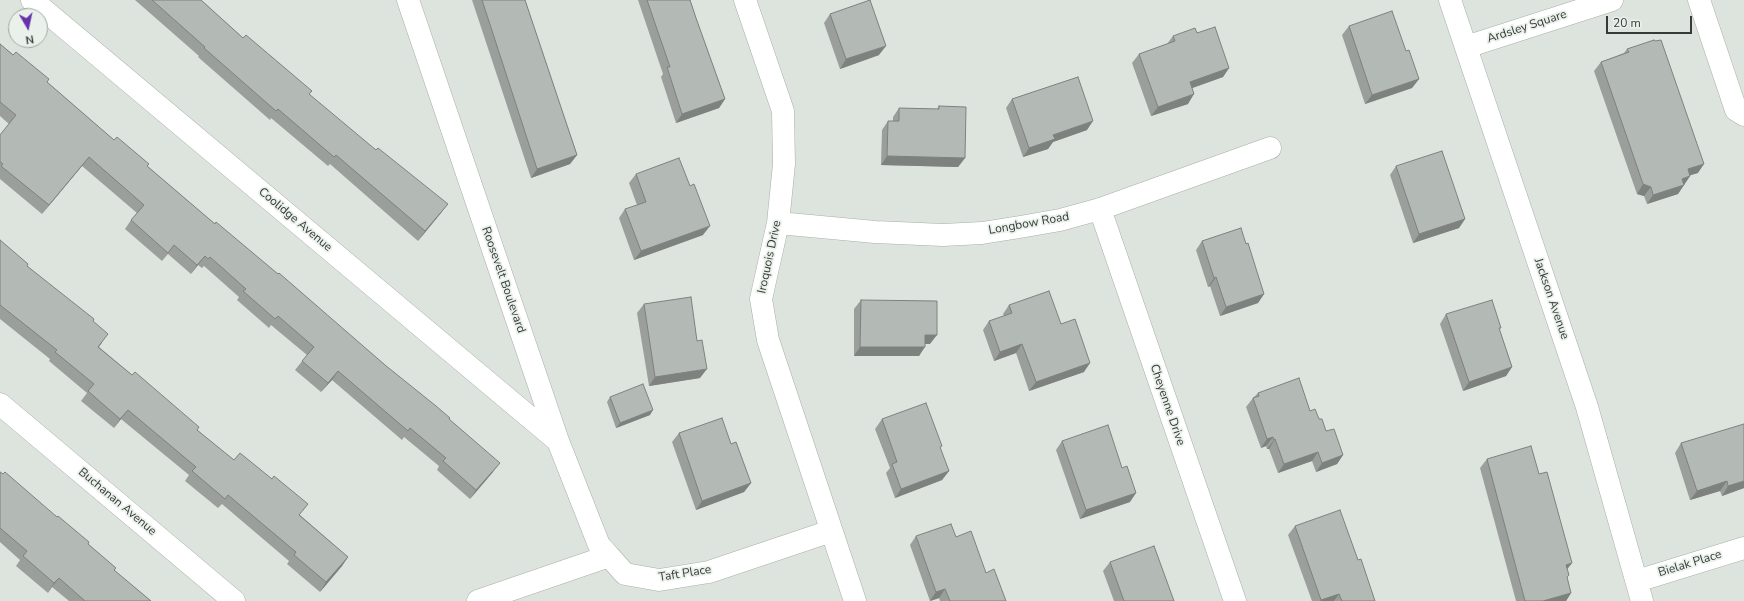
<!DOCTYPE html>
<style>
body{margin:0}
#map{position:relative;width:1744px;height:601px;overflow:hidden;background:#dde4de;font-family:"Nunito Sans",sans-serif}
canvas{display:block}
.north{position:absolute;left:8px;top:8px;width:40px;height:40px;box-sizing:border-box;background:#eaf1eb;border:1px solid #a2a8a3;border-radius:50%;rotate:171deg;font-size:11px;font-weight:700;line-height:16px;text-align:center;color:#373a38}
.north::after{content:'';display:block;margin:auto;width:14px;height:18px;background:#6533aa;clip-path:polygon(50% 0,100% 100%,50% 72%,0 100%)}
.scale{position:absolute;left:1606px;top:16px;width:86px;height:18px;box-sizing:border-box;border:2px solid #373a38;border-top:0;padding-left:5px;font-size:12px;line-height:14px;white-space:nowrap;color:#373a38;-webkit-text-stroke:3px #eaf1eb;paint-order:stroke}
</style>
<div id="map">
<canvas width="1744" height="601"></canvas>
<div class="north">N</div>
<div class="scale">20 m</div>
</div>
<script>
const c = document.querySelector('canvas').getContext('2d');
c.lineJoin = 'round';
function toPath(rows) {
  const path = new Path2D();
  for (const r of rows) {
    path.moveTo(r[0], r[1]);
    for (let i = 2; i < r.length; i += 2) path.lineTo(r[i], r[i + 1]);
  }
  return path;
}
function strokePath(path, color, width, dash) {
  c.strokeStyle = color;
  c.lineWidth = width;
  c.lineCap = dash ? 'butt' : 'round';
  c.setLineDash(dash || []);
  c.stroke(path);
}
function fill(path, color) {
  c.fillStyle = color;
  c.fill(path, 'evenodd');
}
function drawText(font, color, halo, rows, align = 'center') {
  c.font = font + ' "Nunito Sans",sans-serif';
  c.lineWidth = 3.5;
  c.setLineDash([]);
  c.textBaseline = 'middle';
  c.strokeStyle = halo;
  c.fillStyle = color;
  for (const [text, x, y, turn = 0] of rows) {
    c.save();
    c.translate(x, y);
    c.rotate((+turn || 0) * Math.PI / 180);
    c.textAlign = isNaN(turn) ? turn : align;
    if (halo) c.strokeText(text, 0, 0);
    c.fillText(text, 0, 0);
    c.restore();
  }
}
const minor = toPath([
 [32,0,558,441],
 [408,0,558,441,599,545,609,556],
 [745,0,783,111,784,164,778,223,761,299,768,340,855,601],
 [1450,0,1587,407,1642,601],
 [1699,0,1736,110,1744,115],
 [1466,47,1612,0],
 [1100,209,1235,601],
 [778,223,875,232,943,235,982,233,1020,227,1060,220,1100,209,1270,148],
 [0,404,234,601],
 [1637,581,1744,548],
 [478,601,609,556,625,574,659,580,709,572,831,531]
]);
strokePath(minor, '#a8afa9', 23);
strokePath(minor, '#fff', 22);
fill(toPath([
 [135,0,201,0,243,38,309,94,441,213,418,241,330,164,328,166,271,118,270,120,198,57,199,56],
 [472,0,525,0,577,155,570,164,531,178],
 [638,0,690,0,696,18,725,99,719,108,676,123,661,77,663,74],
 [830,14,879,55,840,69,824,23],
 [1349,26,1406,51,1419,79,1412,88,1365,104,1342,35],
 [1197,33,1229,68,1223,77,1192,88,1188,104,1151,116,1132,63,1139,54,1167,44,1173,36],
 [0,44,47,82,114,140,147,166,215,224,278,274,385,365,449,419,493,472,470,499,437,470,439,466,404,437,402,440,332,380,321,392,295,370,307,355,271,325,269,328,237,300,239,297,204,266,202,268,198,265,191,274,168,254,162,261,125,229,131,220,137,213,82,166,42,214,0,179,0,135,9,124,0,116],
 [1627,49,1698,173,1690,175,1690,176,1678,194,1647,204,1644,196,1637,194,1594,71,1601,62,1624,53],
 [1012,99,1087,130,1053,142,1048,149,1023,157,1006,108],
 [939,106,965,158,958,167,881,165,882,130,888,121,893,121,893,117,899,108,937,109],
 [1396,166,1465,219,1459,228,1413,243,1390,175],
 [636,174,703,235,634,260,619,218,625,209,637,205,629,183],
 [0,240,27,266,93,321,102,343,99,347,197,430,300,515,348,557,342,566,320,592,287,564,289,561,222,504,218,508,185,481,189,475,121,419,114,428,81,401,87,393,49,361,50,359,0,319],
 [1202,241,1264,294,1258,303,1220,316,1210,286,1208,287,1196,250],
 [861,300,930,344,925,344,919,356,854,356,854,309],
 [644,304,700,378,649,386,637,313],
 [1009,305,1061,324,1084,372,1029,391,1016,353,994,361,983,330,989,321,1004,316,1003,314],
 [1446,314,1499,330,1512,367,1506,376,1463,391,1440,324],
 [1258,393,1310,411,1319,419,1326,431,1343,455,1337,464,1316,472,1312,461,1278,473,1269,449,1267,449,1266,446,1261,448,1246,407,1253,398],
 [610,397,650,415,616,428,607,402],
 [882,419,940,449,949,471,942,480,895,498,886,473,890,468,875,429],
 [679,433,731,444,751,483,744,492,696,510,672,442],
 [1062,441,1122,468,1130,502,1080,519,1056,450],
 [1681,443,1744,488,1722,496,1720,491,1690,500,1675,453],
 [1487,459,1539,474,1572,563,1567,569,1569,575,1567,578,1571,593,1566,601,1516,601,1480,468],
 [0,472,88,544,116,568,114,570,151,601,69,601,52,587,48,593,16,566,20,560,0,542],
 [1295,526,1358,560,1375,601,1312,601,1288,535],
 [916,536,956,537,986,573,1006,601,940,601,939,598,930,601,910,545],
 [1110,562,1174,601,1114,601,1103,571]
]), '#9a9f9b');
fill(toPath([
 [886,46,879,55,840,69,846,59],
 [1229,68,1223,77,1184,91,1190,82],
 [1419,79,1412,88,1365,104,1372,95],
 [1194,94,1188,104,1151,116,1158,107],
 [725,99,719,108,676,123,682,114],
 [1093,121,1087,130,1053,142,1048,149,1023,157,1029,148,1053,135],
 [577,155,570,164,531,178,537,169],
 [887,156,965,158,958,167,881,165],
 [89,157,82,166,42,214,49,205],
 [1704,164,1698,173,1681,178,1688,169],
 [1690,176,1678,194,1647,204,1653,195,1682,179],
 [1643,184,1651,187,1644,196,1637,194],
 [448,204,441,213,418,241,425,231],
 [1465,219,1459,228,1413,243,1419,234],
 [710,226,703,235,634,260,641,251],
 [205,256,191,274,197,265],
 [1216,277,1210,286,1208,287,1214,278],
 [1264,294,1258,303,1220,316,1226,307],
 [925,335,937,335,930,344,919,344],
 [1022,344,1016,353,994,361,1000,352],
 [860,347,925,347,919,356,854,356],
 [1090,363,1084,372,1029,391,1036,382],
 [1512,367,1506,376,1463,391,1469,382],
 [707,369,700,378,649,386,655,377],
 [338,371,332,380,321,392,328,383],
 [128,410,114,428,120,419],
 [653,410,650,415,616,428,620,423],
 [1273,437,1266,446,1261,448,1267,439],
 [1275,439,1269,449,1267,449,1274,440],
 [1318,452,1312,461,1278,473,1284,464],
 [1343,455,1337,464,1316,472,1322,463],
 [500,463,493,472,470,499,476,490],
 [949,471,942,480,895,498,901,489],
 [1727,481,1720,491,1690,500,1697,491],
 [1744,481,1744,488,1722,496,1728,486],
 [751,483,744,492,696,510,702,501],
 [1136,493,1130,502,1080,519,1086,510],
 [348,557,342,566,320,592,326,582],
 [1572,563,1565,572,1566,565],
 [59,578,52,587,48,593,54,583],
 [945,589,939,598,930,601,936,592],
 [1571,593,1566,601,1543,601],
 [1339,594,1334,601,1320,601,1321,600]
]), '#7d827e');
const building = toPath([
 [152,0,201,0,243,38,246,35,312,91,309,94,376,150,378,148,448,204,425,231,336,155,334,157,278,109,276,111,204,48,205,47,152,0],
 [482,0,525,0,577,155,537,169,482,0],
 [647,0,690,0,696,18,725,99,682,114,667,67,670,67,647,0],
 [870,0,886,46,846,59,830,14,870,0],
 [1392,11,1406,51,1409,50,1419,79,1372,95,1349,26,1392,11],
 [1215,27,1229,68,1190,82,1194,94,1158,107,1139,54,1175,41,1173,36,1195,28,1197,33,1215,27],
 [1654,40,1655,41,1661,40,1704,164,1688,169,1690,176,1682,179,1684,185,1653,195,1651,187,1643,184,1601,62,1629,52,1627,49,1654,40],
 [0,44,13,55,16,52,49,79,47,82,114,140,117,137,149,164,147,166,215,224,216,222,278,274,279,273,385,365,436,406,450,418,449,419,500,463,476,490,443,461,446,458,410,428,408,431,338,371,328,383,302,361,314,347,278,316,275,319,243,291,246,289,210,257,208,259,205,256,197,265,174,245,168,253,131,220,144,205,89,157,49,205,1,166,3,164,0,162,0,135,16,115,0,102,0,44],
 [1078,77,1093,121,1053,135,1055,139,1029,148,1012,99,1078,77],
 [939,106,966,107,965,158,887,156,888,121,899,121,899,108,939,109,939,106],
 [1442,151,1465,219,1419,234,1396,166,1442,151],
 [679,158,690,186,694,184,710,226,641,251,625,209,646,202,636,174,679,158],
 [1241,228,1246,244,1248,243,1264,294,1226,307,1216,277,1214,278,1202,241,1241,228],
 [0,240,28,264,27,266,94,319,93,321,108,334,98,347,132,375,135,372,199,427,197,430,234,460,240,453,272,479,274,476,308,504,299,515,348,557,326,582,294,555,296,552,228,495,225,499,192,471,196,467,128,410,120,419,88,391,94,384,55,352,57,350,0,305,0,240],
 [1049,291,1061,324,1075,319,1090,363,1036,382,1022,344,1000,352,989,321,1012,313,1009,305,1049,291],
 [691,297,697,341,702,340,707,369,655,377,644,304,691,297],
 [861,300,937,301,937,335,925,335,925,347,860,347,861,300],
 [1492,300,1501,328,1499,328,1512,367,1469,382,1446,314,1492,300],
 [1299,378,1310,411,1315,409,1319,419,1322,419,1326,431,1334,429,1343,455,1322,463,1318,452,1284,464,1275,439,1274,440,1273,437,1267,439,1253,398,1259,396,1258,393,1299,378],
 [643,384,653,410,620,423,610,397,643,384],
 [926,403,942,446,940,447,949,471,901,489,892,464,897,462,882,419,926,403],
 [722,418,731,444,736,442,751,483,702,501,679,433,722,418],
 [1744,424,1744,481,1728,486,1727,481,1697,491,1681,443,1744,424],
 [1108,425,1122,468,1127,466,1136,493,1086,510,1062,441,1108,425],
 [1531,446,1539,474,1547,472,1572,563,1566,565,1569,575,1567,577,1571,593,1543,601,1525,601,1487,459,1531,446],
 [0,472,3,474,5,472,57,517,58,516,89,542,88,544,116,568,114,570,151,601,85,601,59,578,54,583,23,556,27,551,0,528,0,472],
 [1340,510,1358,560,1361,559,1375,601,1342,601,1339,594,1321,600,1295,526,1340,510],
 [951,524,956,537,971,531,986,573,994,569,1006,601,950,601,945,589,936,592,916,536,951,524],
 [1154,546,1174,601,1124,601,1110,562,1154,546]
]);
fill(building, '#b3b9b4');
strokePath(building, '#7d827e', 1);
drawText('12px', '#373a38', '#eaf1eb', [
 ["Ardsley Square",1527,27,-18],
 ["Coolidge Avenue",295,220,40],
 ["Longbow Road",1029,224,-10],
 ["Iroquois Drive",770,257,-78],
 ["Roosevelt Boulevard",503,280,71],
 ["Jackson Avenue",1551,299,71],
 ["Cheyenne Drive",1167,405,71],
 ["Buchanan Avenue",117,502,40],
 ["Bielak Place",1690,564,-17],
 ["Taft Place",685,574,-9]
]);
</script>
